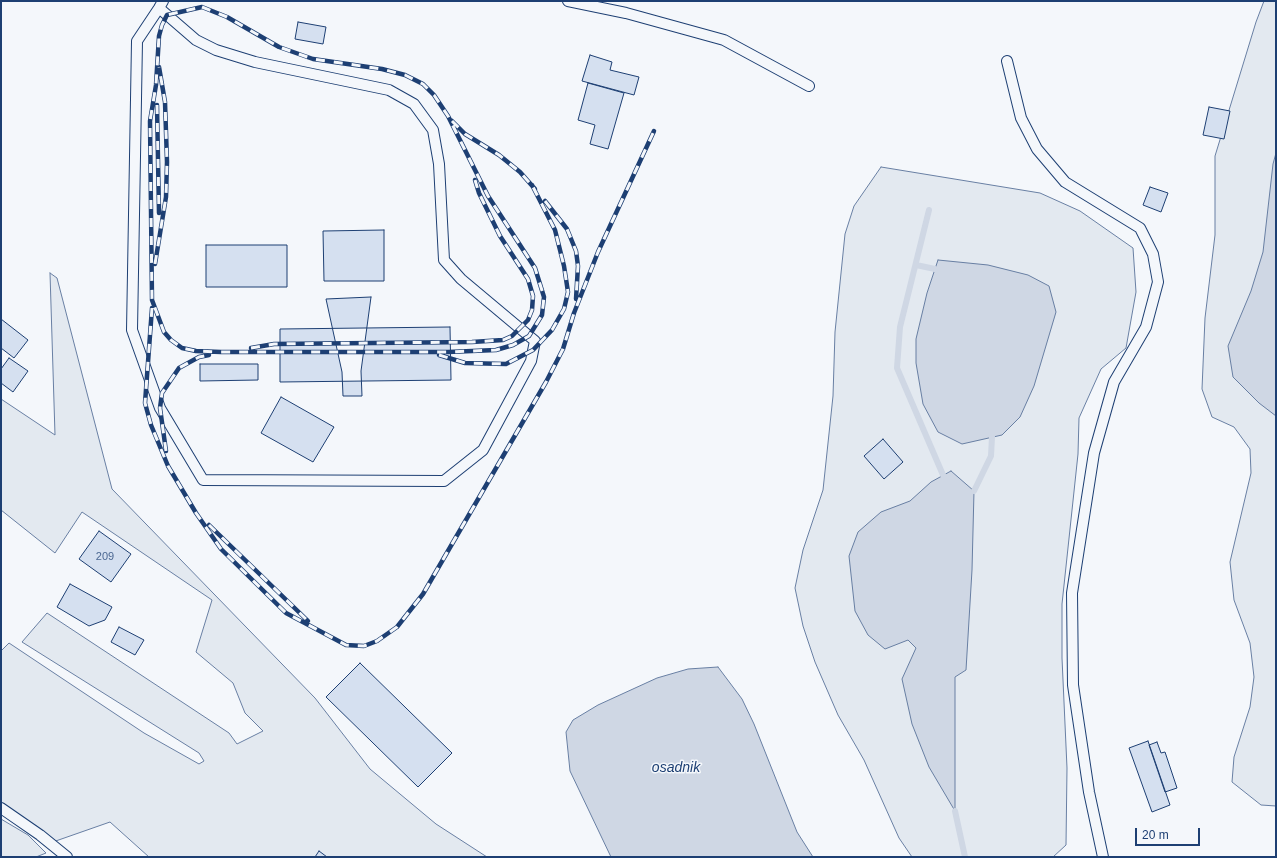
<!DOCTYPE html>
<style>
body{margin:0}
#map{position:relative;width:1277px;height:858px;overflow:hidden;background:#f4f7fb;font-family:Helvetica,sans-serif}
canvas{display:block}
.frame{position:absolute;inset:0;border:2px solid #1d3f73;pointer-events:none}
.scale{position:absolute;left:1135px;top:828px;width:65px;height:18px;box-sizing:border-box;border:2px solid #1d3f73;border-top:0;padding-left:5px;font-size:12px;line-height:14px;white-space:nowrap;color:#1d3f73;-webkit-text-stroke:3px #f4f7fb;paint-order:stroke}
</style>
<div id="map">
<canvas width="1277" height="858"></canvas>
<div class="frame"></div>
<div class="scale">20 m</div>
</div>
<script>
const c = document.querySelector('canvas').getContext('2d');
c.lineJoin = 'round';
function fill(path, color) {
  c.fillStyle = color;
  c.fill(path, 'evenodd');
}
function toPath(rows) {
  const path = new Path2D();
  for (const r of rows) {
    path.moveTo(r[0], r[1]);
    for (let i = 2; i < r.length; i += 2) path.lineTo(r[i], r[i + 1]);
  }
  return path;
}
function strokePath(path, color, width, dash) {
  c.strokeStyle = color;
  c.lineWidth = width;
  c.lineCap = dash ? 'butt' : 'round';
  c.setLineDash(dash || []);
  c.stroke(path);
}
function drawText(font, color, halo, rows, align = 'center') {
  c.font = font + ' Helvetica,sans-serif';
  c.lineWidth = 3;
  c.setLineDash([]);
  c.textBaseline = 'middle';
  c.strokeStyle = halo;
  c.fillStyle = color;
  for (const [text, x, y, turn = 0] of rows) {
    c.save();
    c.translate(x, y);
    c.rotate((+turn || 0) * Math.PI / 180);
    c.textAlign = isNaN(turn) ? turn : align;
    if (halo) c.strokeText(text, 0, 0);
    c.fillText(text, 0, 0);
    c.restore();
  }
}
const green = toPath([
 [1264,1,1276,1,1276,806,1261,805,1232,782,1234,757,1250,707,1254,677,1250,643,1234,600,1230,562,1251,473,1250,449,1234,427,1212,417,1202,389,1205,318,1215,235,1215,156,1256,22,1264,1],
 [881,167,1040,193,1080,211,1133,248,1136,292,1126,348,1101,369,1079,418,1078,454,1062,604,1062,658,1067,768,1066,845,1053,857,912,857,899,838,864,760,838,715,815,662,803,626,795,588,803,550,823,490,833,396,835,332,845,234,854,206,881,167],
 [50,273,57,278,112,489,315,698,370,769,436,824,487,857,149,857,110,822,50,843,1,809,1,651,9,643,144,733,199,764,204,761,199,753,22,642,47,613,229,733,237,744,263,731,245,713,233,683,196,652,212,600,82,512,55,553,1,510,1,399,55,435,50,273],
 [1,819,28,835,46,853,36,857,1,857,1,819]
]);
fill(green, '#e3e9f0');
strokePath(green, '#687fa3', 1);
const water = toPath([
 [1276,153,1276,416,1259,403,1233,377,1228,346,1251,291,1263,252,1273,164,1276,153],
 [938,260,988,265,1028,275,1049,286,1056,312,1034,386,1020,417,1002,435,962,444,938,432,923,404,916,363,916,339,927,293,938,260],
 [951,471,974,491,972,570,966,670,955,677,955,811,929,767,912,724,902,679,916,648,908,640,885,649,868,635,855,611,849,556,858,532,881,512,910,501,931,482,951,471],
 [718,667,742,699,754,724,797,832,813,857,611,857,570,771,566,732,573,720,598,705,657,678,688,669,718,667]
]);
fill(water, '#cfd7e4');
strokePath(water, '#687fa3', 1);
strokePath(toPath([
 [929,210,900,327,897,368,943,475],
 [916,265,935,269],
 [974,491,991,456,992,437],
 [955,811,965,857]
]), '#cfd7e4', 6);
const building = toPath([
 [298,22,326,27,323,44,295,39,298,22],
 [590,55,612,62,610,70,639,77,634,95,582,81,590,55],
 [588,83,624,93,608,149,590,144,595,125,578,120,588,83],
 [1209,107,1230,111,1224,139,1203,135,1209,107],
 [1150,187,1168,193,1161,212,1143,205,1150,187],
 [384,230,384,281,324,281,323,231,384,230],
 [206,245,287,245,287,287,206,287,206,245],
 [371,297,361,371,362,396,343,396,342,372,326,299,371,297],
 [1,319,28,340,14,358,1,348,1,319],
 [450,327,451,380,280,382,280,329,450,327],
 [9,358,28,371,13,392,1,383,1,369,9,358],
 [200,364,258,364,258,380,200,381,200,364],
 [281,397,334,427,313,462,261,433,281,397],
 [883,439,903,462,884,479,864,456,883,439],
 [99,531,131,554,111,582,79,559,99,531],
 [70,584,112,607,105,620,89,626,57,607,70,584],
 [119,627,144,640,135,655,111,642,119,627],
 [360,663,452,753,418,787,326,697,360,663],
 [1148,741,1170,805,1152,812,1129,748,1148,741],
 [1157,742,1161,753,1165,752,1177,788,1165,792,1149,745,1157,742],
 [319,851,327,857,315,857,319,851]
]);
fill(building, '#d5e0f0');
strokePath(building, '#1d3f73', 1);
const service = toPath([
 [568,1,626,13,724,40,809,86],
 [159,8,196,40,216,50,255,62,389,90,414,104,433,130,439,164,444,260,461,279,535,341,531,361,483,450,444,481,203,480,160,408,132,330,137,41,159,8,163,1],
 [1007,61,1021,118,1037,149,1065,182,1140,228,1153,254,1158,282,1146,327,1114,382,1094,453,1072,593,1073,685,1089,792,1103,857],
 [1,808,40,835,67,857]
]);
strokePath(service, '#1d3f73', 12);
strokePath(service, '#f4f7fb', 10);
const rail = toPath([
 [202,7,227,17,279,47,313,59,382,69,405,75,423,84,434,95,448,116,488,196,535,268,544,297,542,315,529,336,513,345,496,350,448,352,221,352,196,351,182,348,171,340,164,332,152,300,150,121,156,85,159,36,162,25,167,15,202,7],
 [157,105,159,213],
 [452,121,465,134,499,155,520,172,535,189],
 [545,201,567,229,576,251,578,266,576,299],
 [155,264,166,197,167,162,165,102,159,67],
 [152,308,145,403,151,425,168,466,196,513,221,549,286,613,346,645,364,646,377,641,397,627,423,594,546,382,563,349,574,313,598,252,654,131],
 [251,348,274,344,472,342,503,340,512,336,528,320,532,310,533,296,528,279,500,236,479,193,475,180],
 [439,355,465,363,506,364,533,350,552,330,564,309,568,292,564,266,555,230,532,185],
 [166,451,160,408,162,393,179,368,199,357,209,355],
 [209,525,308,621]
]);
strokePath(rail, '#1d3f73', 4.5);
strokePath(rail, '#f4f7fb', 3, [9]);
drawText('11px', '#4b6792', null, [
 ["209",105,557]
]);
drawText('italic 14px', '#1d3f73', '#f4f7fb', [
 ["osadnik",676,768]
]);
</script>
